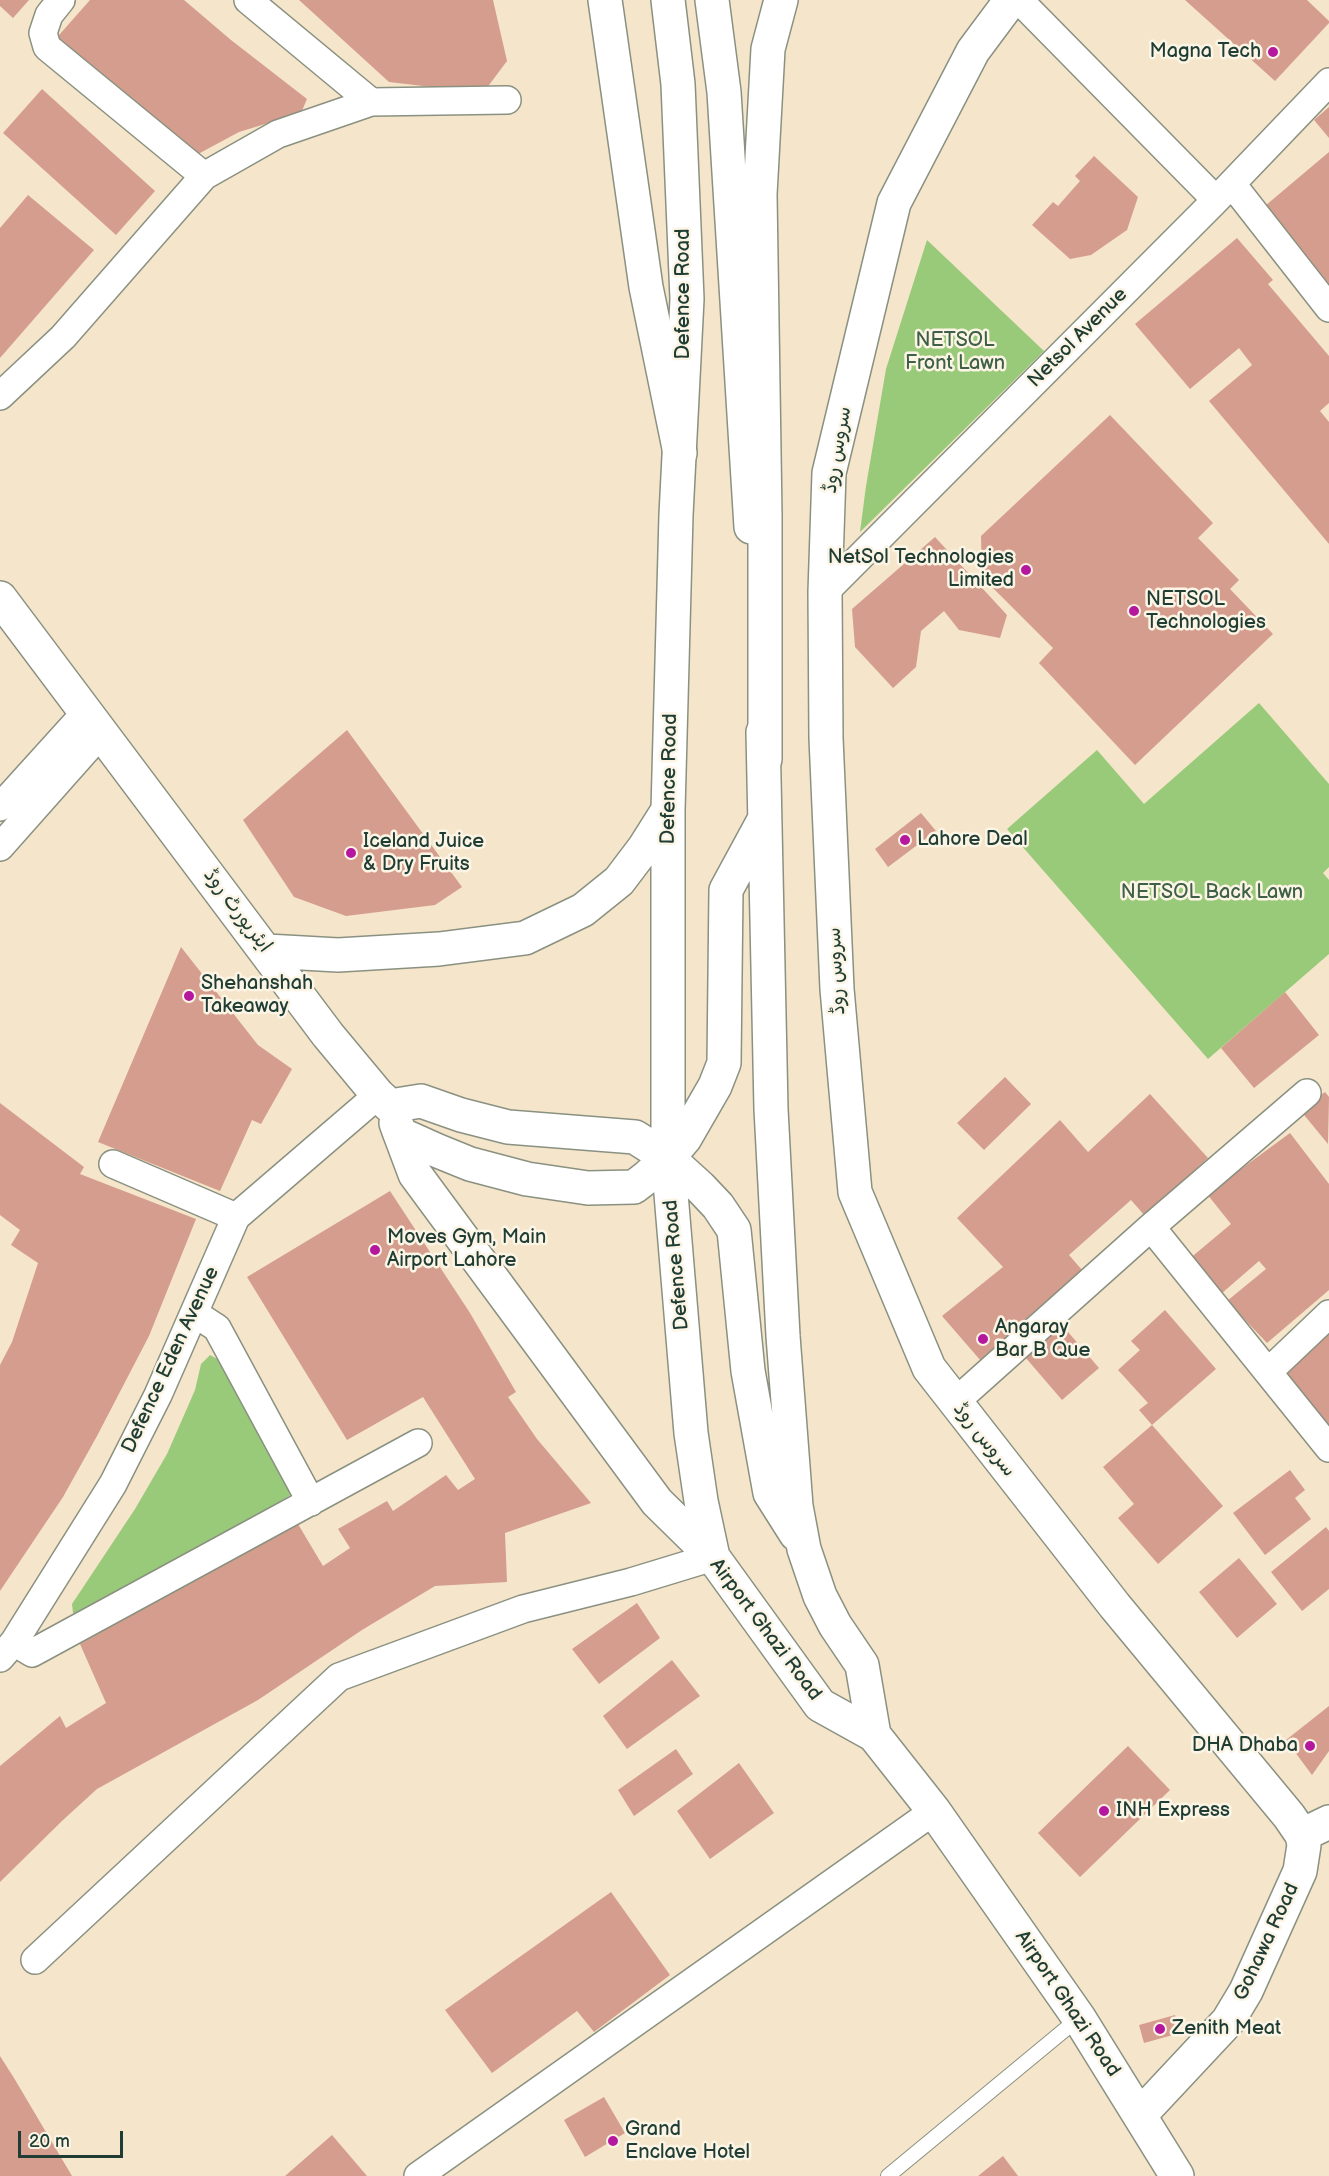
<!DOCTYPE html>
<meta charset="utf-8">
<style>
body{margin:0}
#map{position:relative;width:1329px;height:2176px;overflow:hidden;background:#f5e5cb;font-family:"Balsamiq Sans",sans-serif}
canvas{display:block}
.scale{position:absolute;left:18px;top:2131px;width:105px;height:27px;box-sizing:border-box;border:3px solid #1f3d34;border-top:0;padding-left:8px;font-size:18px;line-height:21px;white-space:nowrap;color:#1f3d34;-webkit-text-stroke:4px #fcf5e5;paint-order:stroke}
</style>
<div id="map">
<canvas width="1329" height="2176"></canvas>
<div class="scale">20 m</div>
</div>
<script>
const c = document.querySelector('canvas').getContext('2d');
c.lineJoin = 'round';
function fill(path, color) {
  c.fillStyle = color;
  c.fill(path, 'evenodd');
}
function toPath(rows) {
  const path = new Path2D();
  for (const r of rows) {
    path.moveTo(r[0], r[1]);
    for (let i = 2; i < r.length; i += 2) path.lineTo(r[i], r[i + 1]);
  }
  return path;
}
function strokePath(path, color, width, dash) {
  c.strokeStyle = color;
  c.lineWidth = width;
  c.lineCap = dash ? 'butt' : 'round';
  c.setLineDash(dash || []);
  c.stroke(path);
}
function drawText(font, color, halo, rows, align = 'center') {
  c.font = font + ' "Balsamiq Sans","Playpen Sans Arabic",sans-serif';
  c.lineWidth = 5;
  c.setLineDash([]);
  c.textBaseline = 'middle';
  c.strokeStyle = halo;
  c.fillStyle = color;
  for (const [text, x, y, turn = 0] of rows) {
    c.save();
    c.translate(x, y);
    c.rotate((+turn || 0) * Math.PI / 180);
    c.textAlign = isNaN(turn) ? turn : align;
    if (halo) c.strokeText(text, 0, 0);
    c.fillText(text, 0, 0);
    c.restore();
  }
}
fill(toPath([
 [927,240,1044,351,860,532,866,486,886,369],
 [1259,703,1329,784,1329,867,1323,873,1329,880,1329,954,1208,1059,1007,829,1097,750,1144,804],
 [210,1355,221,1361,292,1494,85,1620,73,1613,72,1604,135,1509,167,1454,195,1390,201,1364]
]), '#99ca7a');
fill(toPath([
 [0,0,29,0,13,18,0,6],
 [90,0,184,0,231,40,307,99,301,113,239,132,187,160,52,43],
 [299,0,493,0,507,61,483,93,389,82],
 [1185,0,1307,0,1329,21,1329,23,1275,81],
 [42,89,155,191,116,235,3,133],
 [1329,107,1329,138,1314,120],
 [1329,152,1329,295,1259,211],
 [1094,156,1138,197,1127,230,1091,255,1070,259,1032,225,1053,202,1058,206,1080,181,1075,176],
 [28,195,94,250,0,358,0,228],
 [1237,238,1273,280,1268,284,1329,356,1329,403,1320,411,1329,422,1329,544,1209,401,1252,365,1239,348,1190,389,1135,324],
 [1110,415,1213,523,1198,538,1239,580,1230,589,1273,634,1135,765,1039,663,1053,648,982,577,981,536],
 [935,537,1007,615,1000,638,959,630,944,611,921,631,916,667,893,688,855,647,852,609],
 [347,730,462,887,435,905,346,916,294,897,243,820],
 [921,813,936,831,888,867,875,849],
 [181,947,258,1045,292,1069,261,1124,252,1120,220,1191,98,1142],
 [1285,992,1319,1035,1254,1088,1221,1048],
 [1005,1077,1031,1104,984,1150,957,1123],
 [1325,1092,1329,1097,1328,1144,1300,1110],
 [1150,1094,1208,1158,1145,1216,1131,1200,1069,1255,1082,1270,981,1361,942,1316,1003,1267,957,1218,1060,1120,1088,1152],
 [0,1103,84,1167,80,1174,196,1219,149,1336,97,1436,63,1497,0,1591,0,1365,12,1342,38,1263,11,1245,20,1230,0,1215],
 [1290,1133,1329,1184,1329,1290,1267,1343,1227,1301,1266,1269,1259,1261,1214,1300,1182,1265,1231,1224,1207,1194],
 [390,1191,470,1313,516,1392,508,1397,537,1439,591,1503,505,1533,507,1582,435,1586,362,1630,258,1700,97,1789,63,1820,0,1882,0,1766,60,1716,66,1728,106,1703,80,1644,190,1580,292,1514,323,1566,350,1548,338,1529,387,1501,393,1511,446,1475,458,1490,475,1479,423,1397,347,1440,247,1277],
 [1165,1310,1216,1369,1152,1425,1139,1410,1148,1403,1118,1370,1140,1350,1131,1341],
 [1056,1318,1099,1368,1062,1400,1019,1350],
 [1329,1332,1329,1444,1274,1378],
 [1152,1425,1223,1506,1158,1564,1118,1518,1134,1504,1103,1467],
 [1290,1470,1305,1490,1295,1498,1311,1519,1265,1555,1233,1513],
 [1326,1527,1329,1531,1329,1589,1302,1611,1271,1572],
 [1239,1558,1277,1604,1237,1638,1199,1592],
 [637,1603,660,1638,599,1684,572,1649],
 [672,1660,700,1696,627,1749,603,1716],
 [1329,1706,1329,1751,1312,1775,1286,1740],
 [1128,1746,1170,1790,1080,1877,1038,1833],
 [676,1749,693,1774,634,1816,618,1790],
 [739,1763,774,1813,710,1859,677,1811],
 [611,1892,670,1975,594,2032,577,2011,492,2073,445,2010],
 [1175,2015,1180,2033,1144,2043,1139,2025],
 [0,2056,14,2078,72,2176,0,2176],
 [604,2097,625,2133,585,2157,564,2120],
 [332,2135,367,2176,285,2176],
 [1003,2156,1018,2176,978,2176]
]), '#d59d8d');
const service = toPath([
 [888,2176,1079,2018]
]);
const minor = toPath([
 [61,0,49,15,43,33,47,47,204,176],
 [248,0,371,102],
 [1019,0,1216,200],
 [1232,184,1329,308],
 [0,396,63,337,204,176,278,134,371,102,507,100],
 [825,592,1216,200,1329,82],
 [0,807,86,712],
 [0,847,102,732],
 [113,1164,236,1217],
 [1151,1227,1329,1448],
 [194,1313,217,1328,311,1502],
 [1268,1372,1329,1314],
 [954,1403,1151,1227,1307,1093],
 [14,1642,32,1653,418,1443],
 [0,1658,14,1642,113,1484,158,1395,236,1217,378,1095],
 [35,1960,339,1677,523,1609,631,1582,713,1557],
 [418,2176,934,1811]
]);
const tertiary = toPath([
 [1011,0,973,51,894,203,829,473,825,592,826,738,837,989,855,1192,929,1368,1115,1606,1289,1816,1302,1835],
 [1140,2115,1228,2021,1246,1991,1300,1871,1304,1845,1302,1835,1329,1822]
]);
const secondary = toPath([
 [668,0,678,84,687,299,676,515,668,810,668,1158,691,1433,701,1501,713,1557],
 [712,0,724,92,751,527],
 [0,598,328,1035,378,1095,390,1106,421,1101,461,1115,508,1127,635,1137,668,1158,700,1187,718,1206,734,1230,748,1371,770,1493,796,1534],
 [763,732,771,1109,783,1336,796,1506,804,1549,820,1596,835,1625,862,1665,874,1735],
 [267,951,338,955,439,949,525,938,583,910,619,881,644,848,668,810],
 [396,1123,400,1134,438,1151,470,1164,527,1179,588,1188,634,1187,647,1177,668,1158,685,1138,715,1086,724,1063,726,890,764,820],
 [400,1134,415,1174,657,1502,713,1557,820,1705,874,1735,934,1811,1079,2018,1177,2176]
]);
const motorway = toPath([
 [605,0,646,287,680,453],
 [765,759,765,516,760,194,768,49,781,0]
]);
strokePath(service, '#8a9180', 16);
strokePath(minor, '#8a9180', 30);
strokePath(tertiary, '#8a9180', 36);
strokePath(secondary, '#8a9180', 36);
strokePath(motorway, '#8a9180', 36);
strokePath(service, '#fff', 14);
strokePath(minor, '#fff', 27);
strokePath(tertiary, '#fff', 33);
strokePath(secondary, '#fff', 33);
strokePath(motorway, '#fff', 33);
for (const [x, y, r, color] of [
 [1273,52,6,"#b5179e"],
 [1026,570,6,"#b5179e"],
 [1134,611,6,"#b5179e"],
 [905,840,6,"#b5179e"],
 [351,853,6,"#b5179e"],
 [189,996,6,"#b5179e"],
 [375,1250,6,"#b5179e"],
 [983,1339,6,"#b5179e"],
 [1310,1746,6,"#b5179e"],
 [1104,1811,6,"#b5179e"],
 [1160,2029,6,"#b5179e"],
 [613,2141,6,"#b5179e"]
]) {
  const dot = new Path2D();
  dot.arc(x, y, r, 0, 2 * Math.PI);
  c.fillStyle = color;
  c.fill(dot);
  strokePath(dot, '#fcf5e5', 2);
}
drawText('20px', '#1f3d34', '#fcf5e5', [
 ["Magna Tech",1261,52,"right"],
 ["NetSol Technologies",1014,558,"right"],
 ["Limited",1014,581,"right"],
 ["NETSOL",1146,600],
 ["Technologies",1146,623],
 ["Lahore Deal",917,840],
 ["Iceland Juice",363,842],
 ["& Dry Fruits",363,865],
 ["Shehanshah",201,984],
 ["Takeaway",201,1007],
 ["Moves Gym, Main",387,1238],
 ["Airport Lahore",387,1261],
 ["Angaray",995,1328],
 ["Bar B Que",995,1351],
 ["DHA Dhaba",1298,1746,"right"],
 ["INH Express",1116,1811],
 ["Zenith Meat",1172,2029],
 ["Grand",625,2130],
 ["Enclave Hotel",625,2153]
], 'left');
drawText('20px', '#1f3d34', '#fcf5e5', [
 ["Defence Road",684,294,-90],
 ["Netsol Avenue",1078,338,-45],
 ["سروس روڈ",838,450,-80],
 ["Defence Road",670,779,-89],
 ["ایئرپورٹ روڈ",237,911,53],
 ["سروس روڈ",837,971,-93],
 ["Defence Road",677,1265,-95],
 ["Defence Eden Avenue",171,1360,-65],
 ["سروس روڈ",984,1440,52],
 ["Airport Ghazi Road",765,1630,53],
 ["Gohawa Road",1267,1942,-65],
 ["Airport Ghazi Road",1067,2004,56]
]);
drawText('20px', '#3e6046', '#fcf5e5', [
 ["NETSOL",955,341],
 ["Front Lawn",955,364],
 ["NETSOL Back Lawn",1212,893]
]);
</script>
